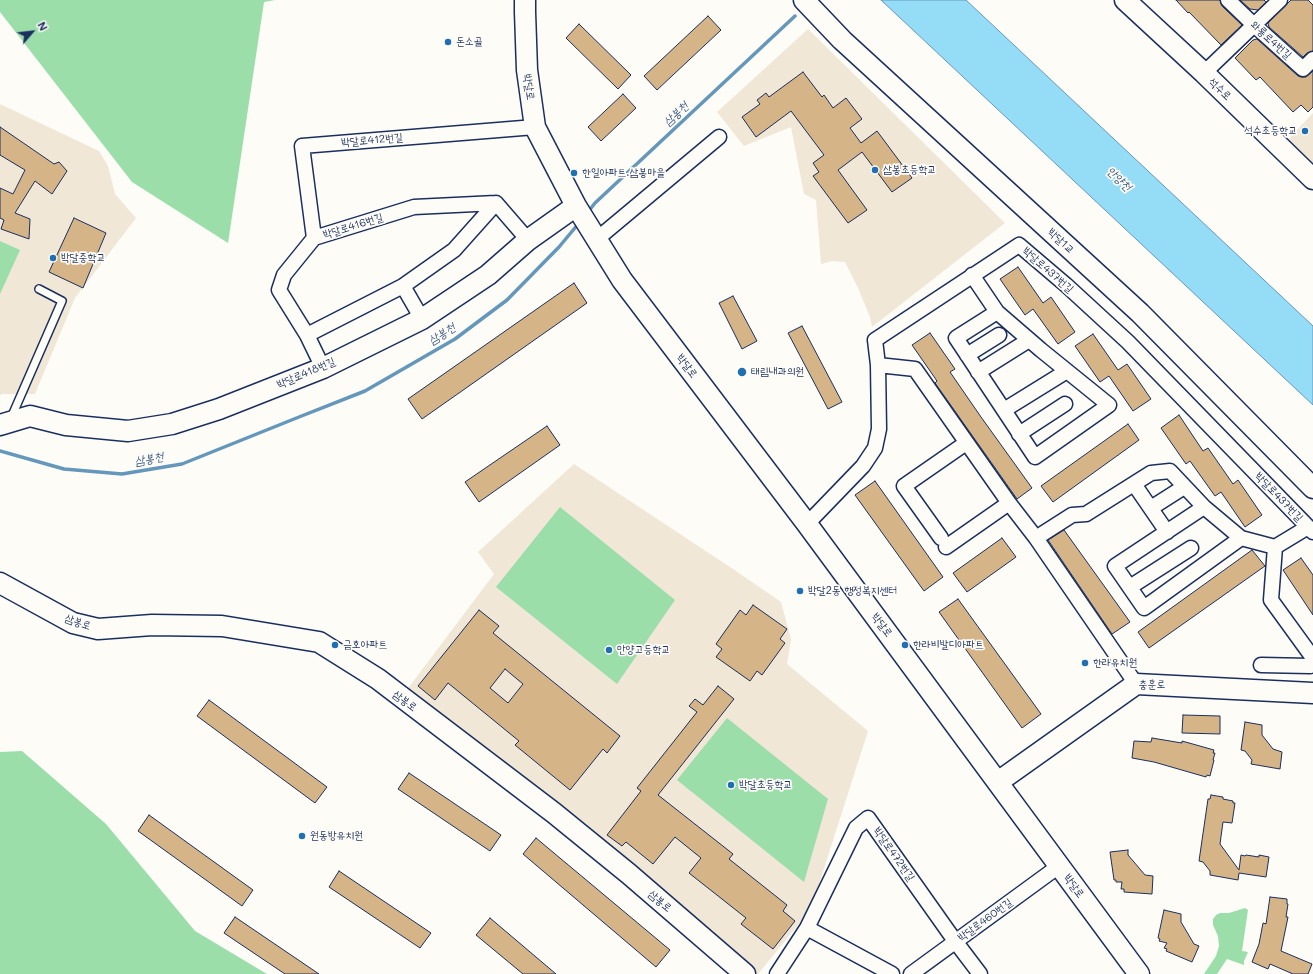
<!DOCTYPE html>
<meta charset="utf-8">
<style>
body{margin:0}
#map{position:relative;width:1313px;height:974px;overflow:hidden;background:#fdfcf7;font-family:Mali,sans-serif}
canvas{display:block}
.north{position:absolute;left:12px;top:12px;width:40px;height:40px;-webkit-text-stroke:3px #fdfcf7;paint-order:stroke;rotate:62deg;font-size:11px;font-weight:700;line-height:16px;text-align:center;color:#1b2f5e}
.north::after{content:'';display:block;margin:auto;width:14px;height:18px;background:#1b2f5e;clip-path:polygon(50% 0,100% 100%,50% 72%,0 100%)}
</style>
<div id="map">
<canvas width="1313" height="974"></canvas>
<div class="north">N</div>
</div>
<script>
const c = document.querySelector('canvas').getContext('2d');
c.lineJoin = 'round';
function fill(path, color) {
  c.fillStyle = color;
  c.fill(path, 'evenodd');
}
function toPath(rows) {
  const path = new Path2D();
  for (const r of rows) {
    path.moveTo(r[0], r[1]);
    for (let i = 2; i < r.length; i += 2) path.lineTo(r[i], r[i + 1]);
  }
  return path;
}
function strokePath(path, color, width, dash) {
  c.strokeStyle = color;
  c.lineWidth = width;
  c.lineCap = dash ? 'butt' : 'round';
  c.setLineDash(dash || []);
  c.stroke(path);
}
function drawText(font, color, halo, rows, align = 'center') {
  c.font = font + ' Mali,"Poor Story",sans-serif';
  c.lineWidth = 3.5;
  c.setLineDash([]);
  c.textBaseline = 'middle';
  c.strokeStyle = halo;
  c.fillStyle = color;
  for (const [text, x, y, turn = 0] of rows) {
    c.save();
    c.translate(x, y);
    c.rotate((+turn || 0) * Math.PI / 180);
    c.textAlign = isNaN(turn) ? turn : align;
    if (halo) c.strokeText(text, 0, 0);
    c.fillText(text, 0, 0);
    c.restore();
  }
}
fill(toPath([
 [808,29,1005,223,872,327,870,317,858,288,845,262,832,261,821,264,816,200,804,194,791,127,744,146,717,112],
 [0,104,99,151,108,166,115,194,136,218,75,298,35,394,2,394,0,395],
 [1313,113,1313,179,1280,148],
 [574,464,733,569,781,602,791,639,787,664,868,731,811,909,758,974,750,974,406,691,494,574,478,552]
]), '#f1e7d6');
fill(toPath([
 [0,0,275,0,264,2,228,243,132,182,0,12],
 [0,241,20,250,0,294],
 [560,507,675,600,617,684,496,587],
 [727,718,828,799,804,882,677,780],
 [22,751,106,824,195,931,267,974,0,974,0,752],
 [1245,908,1248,910,1242,951,1248,952,1244,961,1244,965,1227,959,1217,974,1204,974,1216,956,1219,946,1218,936,1213,925,1213,919,1216,915,1220,913,1229,913]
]), '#9bdeaa');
const water = toPath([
 [881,0,966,0,1313,326,1313,405,881,0]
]);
fill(water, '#95ddf7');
strokePath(water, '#6497ba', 1);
strokePath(toPath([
 [588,212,595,203,795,16],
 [0,451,64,469,122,474,182,464,299,417,365,391,455,339,507,300,559,247,579,223]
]), '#6497ba', 3.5);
const building = toPath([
 [1176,0,1220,0,1222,6,1242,25,1221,45,1189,12,1188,13,1176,0],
 [1240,0,1264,0,1266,2,1258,10,1250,9,1240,0],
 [1291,0,1308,0,1313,5,1313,51,1307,53,1303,57,1269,27,1268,23,1291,0],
 [708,16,721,30,657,90,644,76,708,16],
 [579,24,631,75,618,89,566,38,579,24],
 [1257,39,1298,76,1301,77,1306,77,1313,71,1313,107,1308,112,1301,105,1293,112,1260,77,1256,80,1235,58,1253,40,1257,39],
 [803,72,822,97,824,95,833,108,846,98,862,119,850,128,861,143,877,131,912,178,892,192,862,152,838,170,867,210,848,223,813,176,819,172,813,163,824,155,791,111,756,137,742,117,760,104,757,100,766,93,769,97,803,72],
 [623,94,636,108,601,141,588,127,623,94],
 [0,127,54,164,59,162,67,171,52,194,35,181,15,213,30,219,29,239,1,229,4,220,0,218,0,188,13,194,25,170,0,155,0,127],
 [74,218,106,233,83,288,49,272,74,218],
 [1018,267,1043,303,1051,297,1075,332,1058,344,1033,309,1025,315,1000,279,1018,267],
 [574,283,587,303,422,419,408,399,574,283],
 [733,296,757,341,742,349,719,303,733,296],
 [802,326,842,402,828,409,788,333,802,326],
 [930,333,955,369,950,372,981,417,1032,488,1017,499,935,383,937,381,912,345,930,333],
 [1093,334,1118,370,1127,364,1151,399,1133,411,1109,376,1100,382,1075,346,1093,334],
 [1179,415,1203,451,1208,448,1233,484,1238,480,1262,515,1245,527,1221,492,1215,496,1190,461,1186,464,1161,428,1179,415],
 [1128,424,1139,440,1053,502,1041,486,1128,424],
 [547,426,560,445,479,502,465,482,547,426],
 [875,481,943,577,924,591,855,495,875,481],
 [1064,530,1130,622,1112,634,1048,540,1064,530],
 [1002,538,1016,557,967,592,953,573,1002,538],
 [1252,550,1265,566,1149,648,1138,632,1252,550],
 [1301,558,1313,575,1313,615,1283,570,1301,558],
 [958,599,1041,714,1022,728,939,612,958,599],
 [753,605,787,629,780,639,785,643,762,675,757,671,750,681,716,657,722,649,716,644,740,610,746,615,753,605],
 [479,610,499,626,493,633,620,736,607,753,603,749,570,790,515,745,519,741,448,683,435,700,418,686,479,610],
 [505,669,523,684,508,703,490,688,505,669],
 [718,686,734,699,658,795,733,854,729,859,787,905,783,911,795,921,773,949,741,924,746,918,689,873,701,858,675,837,653,864,626,842,622,846,607,835,641,791,637,788,697,712,689,706,695,699,703,705,718,686],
 [209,700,327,787,315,803,197,716,209,700],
 [1183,715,1220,716,1220,734,1182,733,1183,715],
 [1245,722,1262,725,1262,735,1273,749,1282,752,1280,769,1251,764,1252,760,1245,751,1241,750,1245,722],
 [1152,738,1182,743,1182,741,1214,750,1213,753,1215,753,1213,760,1214,760,1210,776,1207,775,1206,777,1154,762,1132,758,1134,741,1151,742,1152,738],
 [409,773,501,835,490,851,398,789,409,773],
 [1211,795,1223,797,1223,799,1233,801,1233,803,1235,803,1232,823,1223,822,1220,844,1239,870,1241,855,1245,856,1246,855,1259,857,1259,855,1269,857,1266,877,1239,873,1238,880,1210,875,1210,871,1203,862,1199,861,1208,799,1210,799,1211,795],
 [149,815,253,890,242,906,138,831,149,815],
 [536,838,670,950,656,967,523,854,536,838],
 [1128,850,1128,855,1145,875,1153,876,1152,894,1124,892,1124,889,1121,889,1122,882,1116,882,1116,880,1114,880,1110,852,1128,850],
 [339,871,431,933,420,948,329,887,339,871],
 [1270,897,1287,899,1287,904,1288,904,1286,917,1288,917,1281,951,1312,964,1308,974,1293,974,1270,964,1268,969,1252,962,1259,944,1263,923,1266,924,1270,897],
 [1164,910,1181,914,1181,922,1194,944,1199,946,1192,962,1166,951,1167,949,1164,948,1167,943,1159,941,1160,939,1158,938,1164,910],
 [235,917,319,974,285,974,224,933,235,917],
 [490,918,556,974,523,974,476,935,490,918]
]);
fill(building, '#d5b588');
strokePath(building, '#1b2f5e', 1);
const lane = toPath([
 [11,418,62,301,39,289]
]);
const street = toPath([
 [1228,0,1254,25,1303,69,1313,59],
 [1204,73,1280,0],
 [314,238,302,146,535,127],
 [597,239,719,137],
 [972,275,997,312,1041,350,1109,405,1035,457,956,338,997,312],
 [403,286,422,319],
 [307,335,403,286,454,250,496,203],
 [967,355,999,335],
 [878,365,915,369,1009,503,1036,538,1136,684],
 [323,368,307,335,279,290,284,275,314,238,414,207,496,203,528,240],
 [978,372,1029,340],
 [1004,410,1067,371],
 [1019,434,1065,404],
 [1134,484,1167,532],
 [1204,507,1115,566,1144,608,1241,538],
 [1151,508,1184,487],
 [807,524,863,466,875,448,879,429,878,365,875,340,1019,245,1066,285,1128,342,1313,532],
 [941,538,904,486,966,443],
 [1036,538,1072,515,1086,514,1151,473,1170,471,1204,507,1241,538,1275,547,1308,527],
 [946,547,1009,503],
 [1130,587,1191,548],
 [1261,665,1310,666,1313,658,1271,600,1275,547],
 [807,928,856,828,868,818,955,941,980,974],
 [777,974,807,928,892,974],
 [911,974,1059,866]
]);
const secondary = toPath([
 [525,0,525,12,527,70,535,127,576,206,622,280,807,524,1139,974],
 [804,0,842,40,1140,313,1313,488],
 [1125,0,1204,73,1313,179],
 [0,425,30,416,66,425,128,431,172,424,219,409,323,368,422,319,488,275,528,240,576,206],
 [0,583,73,623,98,629,152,625,222,626,319,642,378,679,554,813,629,874,745,974],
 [998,782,1136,684,1313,693]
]);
strokePath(lane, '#1b2f5e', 10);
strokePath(street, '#1b2f5e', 17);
strokePath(secondary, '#1b2f5e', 23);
strokePath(lane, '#fdfcf7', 7);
strokePath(street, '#fdfcf7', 14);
strokePath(secondary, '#fdfcf7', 20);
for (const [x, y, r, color] of [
 [448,42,4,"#1f6fb2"],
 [1305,131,4,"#1f6fb2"],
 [875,170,4,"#1f6fb2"],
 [574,173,4,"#1f6fb2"],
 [53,258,4,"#1f6fb2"],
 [742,372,5,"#1f6fb2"],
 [800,591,4,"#1f6fb2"],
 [335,645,4,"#1f6fb2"],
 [905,645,4,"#1f6fb2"],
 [609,650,4,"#1f6fb2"],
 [1085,663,4,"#1f6fb2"],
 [731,785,4,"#1f6fb2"],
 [302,836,4,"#1f6fb2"]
]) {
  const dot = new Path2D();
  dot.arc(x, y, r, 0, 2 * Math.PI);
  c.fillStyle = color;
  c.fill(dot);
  strokePath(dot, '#fdfcf7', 1.5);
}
drawText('11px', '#1b2f5e', '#fdfcf7', [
 ["와룡로4번길",1271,40,42],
 ["박달로",529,87,82],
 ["석수로",1220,89,44],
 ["박달로412번길",372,140,-5],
 ["박달로416번길",353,226,-17],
 ["박달1교",1061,241,43],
 ["박달로437번길",1048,270,41],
 ["박달로",687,366,53],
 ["박달로418번길",306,373,-23],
 ["박달로437번길",1279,497,46],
 ["삼봉로",78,622,20],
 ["박달로",882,625,53],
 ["충훈로",1152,685],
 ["삼봉로",405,701,37],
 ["박달로472번길",894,854,55],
 ["박달로",1074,886,54],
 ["삼봉로",660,901,40],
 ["박달로460번길",985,920,-36]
]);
drawText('11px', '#1b2f5e', '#fdfcf7', [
 ["돈소골",456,42],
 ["석수초등학교",1297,131,"right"],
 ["삼봉초등학교",883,170],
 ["한일아파트.삼봉마을",582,173],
 ["박달중학교",61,258],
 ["태림내과의원",751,372],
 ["박달2동 행정복지센터",808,591],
 ["금호아파트",343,645],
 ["한라비발디아파트",913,645],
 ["안양고등학교",617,650],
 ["한라유치원",1093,663],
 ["박달초등학교",739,785],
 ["원동방유치원",310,836]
], 'left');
drawText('italic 12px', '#3a5a84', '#fdfcf7', [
 ["삼봉천",676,114,-43],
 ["안양천",1119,179,43],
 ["삼봉천",442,334,-32],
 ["삼봉천",149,459,-10]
]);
</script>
